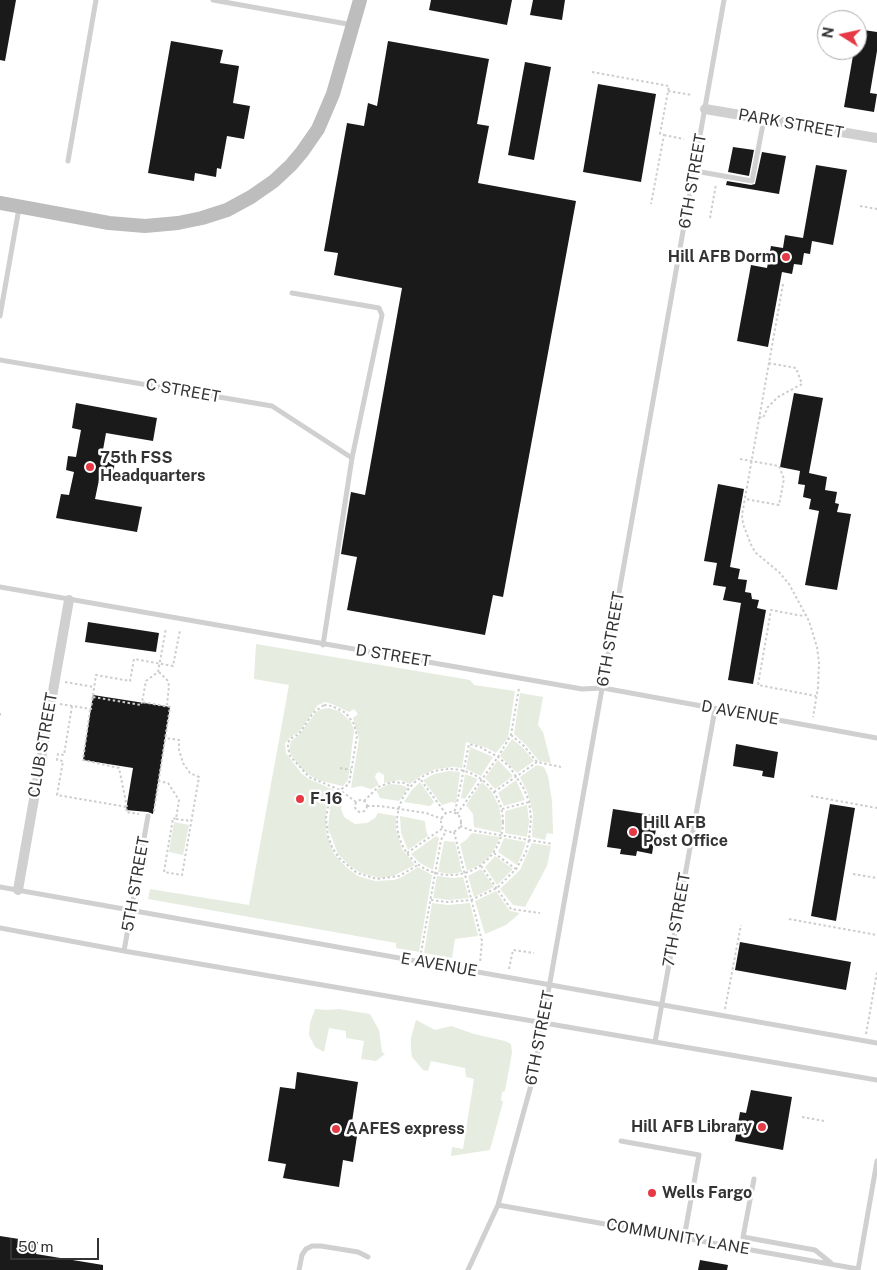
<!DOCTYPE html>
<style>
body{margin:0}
#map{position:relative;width:877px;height:1270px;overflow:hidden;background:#fff;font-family:"Public Sans",sans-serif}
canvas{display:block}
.north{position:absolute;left:817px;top:10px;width:50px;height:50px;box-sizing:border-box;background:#fff;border:1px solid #adadad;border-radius:50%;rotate:280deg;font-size:14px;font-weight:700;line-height:20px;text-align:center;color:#333}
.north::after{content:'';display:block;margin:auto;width:18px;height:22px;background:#e63946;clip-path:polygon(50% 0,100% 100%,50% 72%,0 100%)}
.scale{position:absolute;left:10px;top:1238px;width:89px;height:22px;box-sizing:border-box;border:2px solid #333;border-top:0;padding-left:6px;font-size:15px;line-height:18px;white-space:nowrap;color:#333;-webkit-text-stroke:4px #fff;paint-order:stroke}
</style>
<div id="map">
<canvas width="877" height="1270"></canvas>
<div class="north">N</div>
<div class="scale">50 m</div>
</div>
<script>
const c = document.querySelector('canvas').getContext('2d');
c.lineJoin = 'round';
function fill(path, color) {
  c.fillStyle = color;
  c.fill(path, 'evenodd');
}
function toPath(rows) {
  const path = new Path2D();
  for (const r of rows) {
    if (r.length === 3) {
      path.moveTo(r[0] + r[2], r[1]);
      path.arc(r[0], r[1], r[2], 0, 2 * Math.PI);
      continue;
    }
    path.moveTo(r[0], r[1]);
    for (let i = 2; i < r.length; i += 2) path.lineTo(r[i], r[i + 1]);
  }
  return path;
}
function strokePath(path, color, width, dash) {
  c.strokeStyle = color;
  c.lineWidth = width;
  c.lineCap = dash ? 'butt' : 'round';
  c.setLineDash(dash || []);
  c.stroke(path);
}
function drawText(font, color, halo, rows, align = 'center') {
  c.font = font + ' "Public Sans",sans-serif';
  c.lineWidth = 5;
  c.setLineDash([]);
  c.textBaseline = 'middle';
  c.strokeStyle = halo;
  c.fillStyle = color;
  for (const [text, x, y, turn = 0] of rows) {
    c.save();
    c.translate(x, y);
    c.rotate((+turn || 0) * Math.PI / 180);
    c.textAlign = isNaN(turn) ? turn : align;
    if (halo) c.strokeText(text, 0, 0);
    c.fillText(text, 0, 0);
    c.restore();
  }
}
fill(toPath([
 [256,644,470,680,474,685,515,691,508,738,496,753,487,748,466,742,462,768,453,767,436,769,422,775,410,784,400,780,384,783,384,775,379,772,376,774,375,777,379,785,371,789,361,786,351,788,359,739,353,718,358,714,354,709,349,712,332,704,325,702,318,705,299,732,291,737,285,743,286,753,302,774,309,779,334,790,326,809,326,833,334,854,346,867,358,876,375,881,394,880,402,877,418,867,432,875,419,952,396,948,396,943,148,899,150,889,249,905,289,685,254,679],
 [520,693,543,697,538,725,543,732,551,763,539,761,526,745,514,734],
 [329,708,339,711,345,716,351,722,354,730,348,780,343,786,321,781,309,775,300,767,291,755,289,750,291,741,299,735,316,712,322,709],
 [512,739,523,748,534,761,517,773,500,756],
 [470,747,493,757,481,776,466,769],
 [498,760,513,776,495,789,485,778],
 [537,765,544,767,548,776,552,801,553,834,547,833,545,840,532,837,533,813,527,791,520,777],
 [449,771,460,772,456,803,451,802,442,805,423,780,434,774],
 [465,774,478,779,465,799,461,798],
 [516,780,525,800,504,806,498,793],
 [420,782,434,802,430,806,404,802,411,791],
 [482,782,491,791,499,806,502,822,501,833,474,827,473,814,466,805],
 [390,784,402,785,408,788,399,801,380,798,376,790],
 [338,796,342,798,341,809,344,817,355,824,367,823,375,818,378,813,396,816,396,829,402,849,415,865,393,876,379,878,361,873,350,866,338,854,328,828,330,808,332,801],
 [527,805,529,821,527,837,505,833,505,811],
 [400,816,425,821,426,830,428,836,408,850,401,833],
 [174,822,189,825,183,855,169,852],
 [472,833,500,837,495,848,489,857,481,864,467,871,460,844,466,840],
 [436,836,439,838,433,870,420,863,411,854],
 [504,838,526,842,522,854,517,865,498,852],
 [444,841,455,842,462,872,450,874,438,872],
 [532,843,551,846,547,866,525,907,513,905,500,889,520,870],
 [495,856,513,869,497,885,485,867],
 [481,869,494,887,474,897,468,876],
 [437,876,454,878,463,877,469,898,449,900,433,898],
 [496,891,510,911,520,913,506,925,485,934,475,901],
 [432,903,448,905,470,903,478,936,455,939,452,958,424,953],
 [315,1009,327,1010,339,1009,370,1014,379,1030,382,1052,385,1054,376,1061,361,1059,364,1041,346,1038,346,1031,329,1028,324,1052,315,1047,309,1035,310,1023],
 [416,1020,435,1030,451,1026,474,1034,505,1041,511,1044,512,1053,505,1091,502,1092,501,1100,503,1102,490,1150,451,1156,452,1147,463,1149,474,1079,466,1077,465,1068,431,1061,428,1071,423,1070,412,1057,411,1049,411,1038]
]), '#e6ecdf');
fill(toPath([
 [0,0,16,0,5,61,0,60],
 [431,0,512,0,507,25,429,10],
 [533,0,565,0,562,20,530,15],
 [857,29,877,32,877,51,870,93,877,94,874,112,844,107,854,50,857,50],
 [171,41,223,50,220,63,239,66,233,103,250,106,244,139,227,136,221,169,217,168,216,177,195,173,194,181,148,173],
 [388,41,489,59,477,124,489,126,478,183,576,201,503,597,493,595,485,635,347,610,357,557,341,554,351,492,365,495,402,288,334,275,338,253,324,251,347,123,364,126,368,103,377,106],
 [525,62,551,67,534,160,508,155],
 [598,84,656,94,641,182,583,172],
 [733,147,754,150,749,176,728,172],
 [762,152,786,156,779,194,726,185,727,181,751,185,755,184],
 [816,165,847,170,833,245,812,241,810,254,804,253,802,265,794,264,792,274,782,272,768,347,737,341,751,265,767,268,771,246,783,248,785,235,803,238],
 [794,393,823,398,809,473,827,477,825,490,837,492,835,503,839,504,837,512,851,514,837,590,805,585,819,511,809,509,811,499,803,497,805,485,798,484,800,471,780,467],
 [76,403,157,418,153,441,106,433,101,461,115,463,112,477,100,475,95,499,142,507,137,532,56,518,61,494,69,495,74,472,66,470,68,456,76,457,81,430,72,428],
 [718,484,744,489,730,567,740,569,738,579,747,580,745,592,751,593,752,599,759,600,757,608,766,610,753,684,728,680,741,603,723,600,726,587,713,585,717,563,704,561],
 [88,622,159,633,156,652,85,642],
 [93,695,170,707,153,814,148,812,126,810,133,768,83,760],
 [736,744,778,752,774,778,762,776,763,771,733,766],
 [830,804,855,808,836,921,811,916],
 [613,809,658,816,652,854,637,851,636,856,620,854,621,849,607,847],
 [740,942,851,962,846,990,735,970],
 [297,1072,358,1082,350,1135,357,1136,353,1162,343,1160,339,1187,283,1178,286,1164,268,1161,280,1087,295,1089],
 [751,1090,792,1097,783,1150,735,1141,740,1112,746,1113],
 [0,1236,38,1242,36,1254,103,1265,103,1270,0,1270],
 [700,1260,728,1265,727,1270,698,1270]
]), '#1a1a1a');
strokePath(toPath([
 [592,72,669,86,660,134,664,135,651,204],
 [668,91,692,95],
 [664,135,684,139],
 [860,206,877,209],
 [710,218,716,184],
 [783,284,742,515,743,524,752,547,756,553,779,572,789,584,809,621,817,647,819,663,818,688,813,717],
 [759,417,763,418,768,407,778,397,802,384,796,368,768,363],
 [740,459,779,466,784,479,779,505,745,499],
 [807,615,803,616,771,610,758,685,816,696],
 [159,672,168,681,169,686,167,705],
 [65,682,94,687],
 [93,697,141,705,142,702],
 [60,704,91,709,96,675,130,681,134,659,173,666,180,630],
 [324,705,332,706,346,713,354,724,357,736,349,784,340,790,309,777,290,756,288,748,288,743,290,739,299,734,313,713,324,705],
 [72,706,64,755,58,754,57,760,63,761,57,795,127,807,126,812,139,814],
 [90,710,83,760,119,768,127,807],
 [0,713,0,716],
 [511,735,524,746,537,762,561,767],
 [340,768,351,770],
 [450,822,53],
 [421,780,446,814],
 [158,781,168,783,179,800,176,819,173,818,164,872,182,875,199,777,190,773,183,763,179,750,179,740,165,738],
 [494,792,537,762],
 [811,796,877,808],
 [361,806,6],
 [364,801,378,787,392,782,404,783,411,787],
 [356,802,340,790,332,799,328,807,326,818,328,836,332,847,339,858,357,873,377,879,399,876,418,865],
 [367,806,380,806,426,813,442,819],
 [502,809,529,802],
 [154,811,170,707,142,702,146,681,158,672,166,628],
 [451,822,10],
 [457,814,498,757,511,735,519,688],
 [176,819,191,821],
 [460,826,470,830,553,844],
 [454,832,482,941,480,963],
 [407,853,443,828],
 [494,853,516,869],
 [481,866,511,909,540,913],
 [853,874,877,878],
 [431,900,447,902,471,900,497,888,516,869,526,852,529,840,531,818,529,801,523,787,509,766,498,757,480,747,469,744,457,803,454,813],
 [789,919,877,935],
 [421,953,441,840,446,831],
 [509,969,513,950,534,953],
 [725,1009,741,925],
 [866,1034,877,972],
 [802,1117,824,1121]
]), '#cdcdcd', 2, [2.5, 2.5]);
strokePath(toPath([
 [213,0,353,25],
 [68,161,96,0],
 [695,171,752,181,764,119],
 [292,293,379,308,382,315,352,458,323,645],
 [0,316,19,208],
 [0,360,272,406,352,458],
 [0,587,582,689,603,688,877,738],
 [0,887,877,1043],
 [0,928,124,951,877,1080],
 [124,951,148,816],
 [655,1042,715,709],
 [621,1141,699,1155,684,1238],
 [754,1179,743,1237,815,1250,831,1263],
 [498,1205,858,1269],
 [299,1270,302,1255,306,1249,312,1246,321,1246,358,1252,368,1257],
 [468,1270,498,1205,533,1078,724,0],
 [858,1270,877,1161]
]), '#d0d0d0', 5);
strokePath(toPath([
 [705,109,877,138],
 [18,890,69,600]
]), '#d0d0d0', 10);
strokePath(toPath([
 [0,203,109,223,145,226,178,223,202,218,227,210,251,197,274,181,291,165,302,152,318,129,333,94,360,0]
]), '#bdbdbd', 14);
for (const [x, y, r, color] of [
 [786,257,5,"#e63946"],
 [90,467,5,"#e63946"],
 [300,799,5,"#e63946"],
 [633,832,5,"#e63946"],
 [762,1127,5,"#e63946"],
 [336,1129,5,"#e63946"],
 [652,1193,5,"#e63946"]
]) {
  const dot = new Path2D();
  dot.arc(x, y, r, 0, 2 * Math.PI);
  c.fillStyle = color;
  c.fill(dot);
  strokePath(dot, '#fff', 2);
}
drawText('16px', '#333', '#fff', [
 ["PARK STREET",791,124,10],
 ["6TH STREET",693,181,-80],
 ["C STREET",183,391,10],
 ["6TH STREET",611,639,-80],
 ["D STREET",393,656,9],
 ["D AVENUE",740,713,10],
 ["CLUB STREET",43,745,-80],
 ["5TH STREET",136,884,-80],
 ["7TH STREET",677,920,-80],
 ["E AVENUE",439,965,10],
 ["6TH STREET",540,1038,-79],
 ["COMMUNITY LANE",678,1237,10]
]);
drawText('bold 16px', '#333', '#fff', [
 ["Hill AFB Dorm",776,257,"right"],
 ["75th FSS",100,458],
 ["Headquarters",100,476],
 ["F-16",310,799],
 ["Hill AFB",643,823],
 ["Post Office",643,841],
 ["Hill AFB Library",752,1127,"right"],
 ["AAFES express",346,1129],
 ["Wells Fargo",662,1193]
], 'left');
</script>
